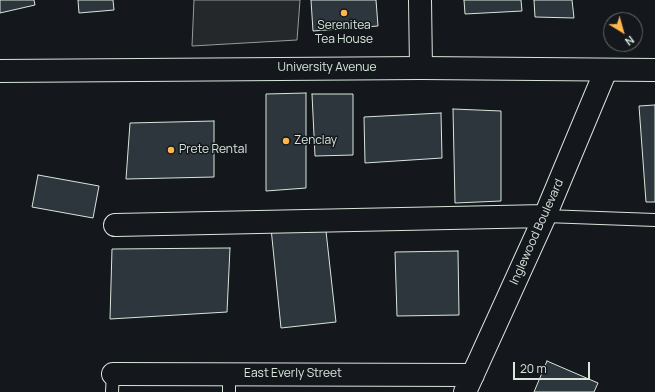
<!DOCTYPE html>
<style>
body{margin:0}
#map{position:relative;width:655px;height:392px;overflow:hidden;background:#14181c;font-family:Manrope,sans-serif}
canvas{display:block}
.north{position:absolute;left:603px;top:12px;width:40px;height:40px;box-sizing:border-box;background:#14181c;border:1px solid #626a69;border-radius:50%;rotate:143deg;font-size:11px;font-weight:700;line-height:16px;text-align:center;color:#d8e6dc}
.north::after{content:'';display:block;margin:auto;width:14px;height:18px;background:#ffb74d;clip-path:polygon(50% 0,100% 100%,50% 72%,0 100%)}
.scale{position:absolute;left:513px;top:362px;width:77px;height:18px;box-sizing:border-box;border:2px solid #d8e6dc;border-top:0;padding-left:5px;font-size:12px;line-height:14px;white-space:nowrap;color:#d8e6dc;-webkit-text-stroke:3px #14181c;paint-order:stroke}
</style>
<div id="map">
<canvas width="655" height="392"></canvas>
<div class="north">N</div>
<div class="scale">20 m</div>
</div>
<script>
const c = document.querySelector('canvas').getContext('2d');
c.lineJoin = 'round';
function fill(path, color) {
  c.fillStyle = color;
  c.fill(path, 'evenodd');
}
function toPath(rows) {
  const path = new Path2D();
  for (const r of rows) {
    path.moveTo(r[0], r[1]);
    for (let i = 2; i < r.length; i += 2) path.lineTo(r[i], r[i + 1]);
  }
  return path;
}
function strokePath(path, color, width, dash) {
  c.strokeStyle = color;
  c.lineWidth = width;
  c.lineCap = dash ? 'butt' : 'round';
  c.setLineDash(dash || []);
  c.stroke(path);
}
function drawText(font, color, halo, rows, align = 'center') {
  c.font = font + ' Manrope,sans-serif';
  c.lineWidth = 3;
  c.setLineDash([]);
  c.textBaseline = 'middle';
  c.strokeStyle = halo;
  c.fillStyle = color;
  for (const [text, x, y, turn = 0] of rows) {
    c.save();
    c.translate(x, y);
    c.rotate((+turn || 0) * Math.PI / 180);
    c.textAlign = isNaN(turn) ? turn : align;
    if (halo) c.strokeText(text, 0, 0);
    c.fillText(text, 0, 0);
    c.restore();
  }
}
const parking = toPath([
 [194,0,300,0,297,40,192,46,194,0]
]);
fill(parking, '#24282b');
strokePath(parking, '#939e99', 1);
const building = toPath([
 [0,0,34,0,35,5,0,13,0,0],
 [78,0,113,0,114,10,79,13,78,0],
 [311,0,376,0,378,26,313,31,311,0],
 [464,0,521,0,522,11,465,14,464,0],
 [534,0,572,0,574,18,535,17,534,0],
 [306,93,306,188,266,191,266,94,306,93],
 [312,94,353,94,353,155,315,156,312,94],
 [655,105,655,202,646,202,639,106,655,105],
 [453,109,501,111,501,201,455,203,453,109],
 [441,113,442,158,365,163,364,117,441,113],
 [214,121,214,177,126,179,130,123,214,121],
 [38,175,99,186,93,218,32,207,38,175],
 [325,222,336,322,281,328,271,228,325,222],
 [230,248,227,312,110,319,112,249,230,248],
 [458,251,459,315,397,316,395,252,458,251],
 [547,361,598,383,594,392,534,392,547,361]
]);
fill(building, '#2c363c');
strokePath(building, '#d8e6dc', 1);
const service = toPath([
 [545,216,655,220],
 [112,392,113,374],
 [229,392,229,374]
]);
const minor = toPath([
 [420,0,421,68],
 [115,225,545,216],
 [113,374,473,375],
 [465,392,545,216,606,70]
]);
const tertiary = toPath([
 [0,71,421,68,655,70]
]);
strokePath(service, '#d8e6dc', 14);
strokePath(minor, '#d8e6dc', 24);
strokePath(tertiary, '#d8e6dc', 24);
strokePath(service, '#14181c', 12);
strokePath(minor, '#14181c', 22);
strokePath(tertiary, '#14181c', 22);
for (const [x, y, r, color] of [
 [344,13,4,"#ffb74d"],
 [286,141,4,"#ffb74d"],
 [171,150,4,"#ffb74d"]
]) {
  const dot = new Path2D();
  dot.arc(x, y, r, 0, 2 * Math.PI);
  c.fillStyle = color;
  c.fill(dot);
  strokePath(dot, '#14181c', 1.5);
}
drawText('12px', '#d8e6dc', '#14181c', [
 ["Serenitea",344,26,"center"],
 ["Tea House",344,40,"center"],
 ["Zenclay",294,141],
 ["Prete Rental",179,150]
], 'left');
drawText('12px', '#d8e6dc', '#14181c', [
 ["University Avenue",327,68],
 ["Inglewood Boulevard",537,232,-66],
 ["East Everly Street",293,374]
]);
</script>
